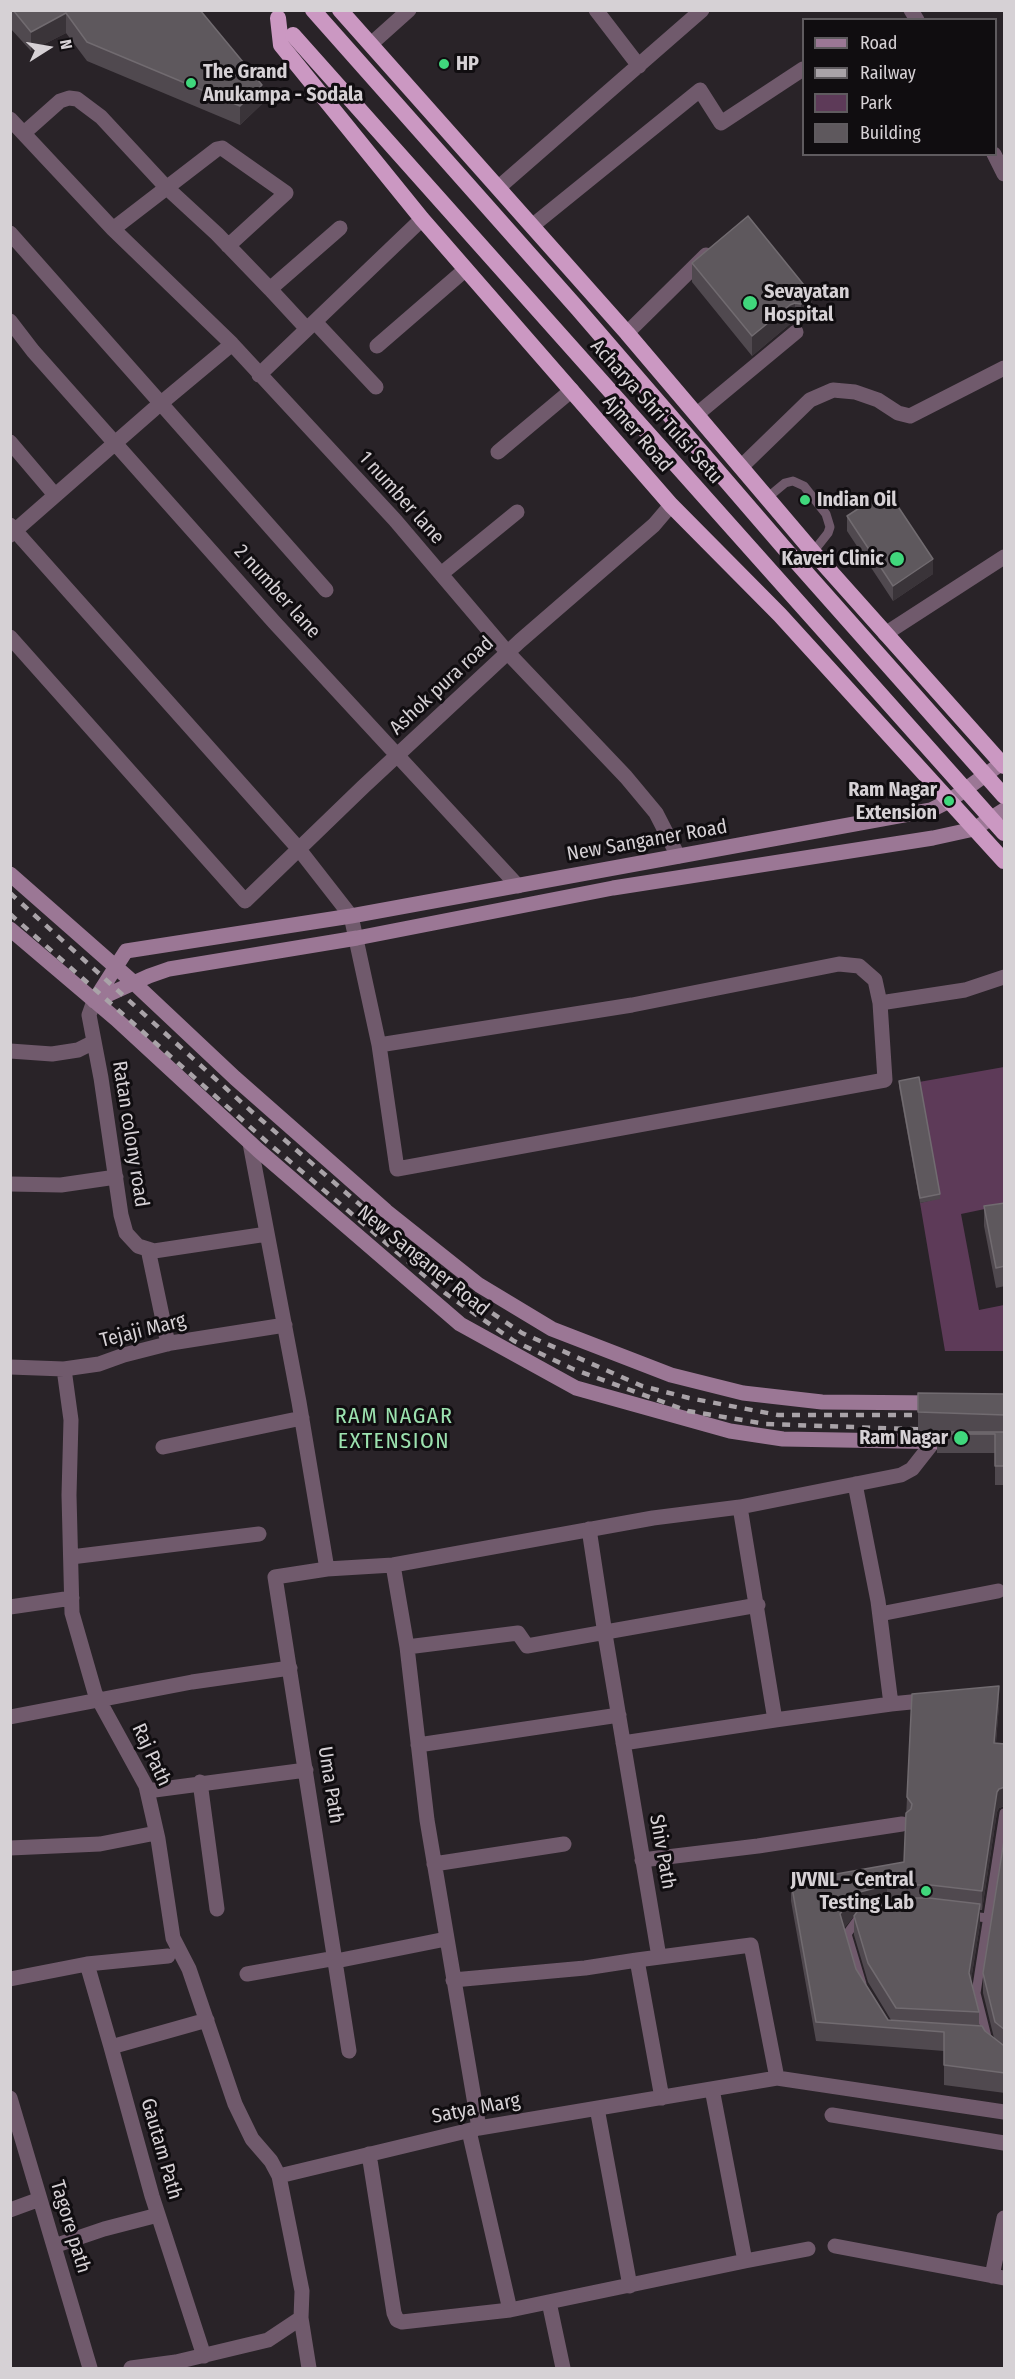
<!DOCTYPE html>
<style>
body{margin:0}
#map{position:relative;width:1015px;height:2379px;overflow:hidden;background:#292328;font-family:"Fira Sans Condensed",sans-serif}
canvas{display:block}
.frame{position:absolute;inset:0;border:12px solid #d6d1d5;pointer-events:none}
.legend{position:absolute;left:802px;top:18px;width:195px;height:138px;box-sizing:border-box;background:#100d10;border:2px solid #5f5b5f;margin:0;padding:8px 10px;list-style:none;font-size:18px;color:#d6d1d5}
.legend li{display:flex;align-items:center;gap:12px;height:30px}
.legend b{width:30px;border:2px solid #5f5b5f}
.north{position:absolute;left:18px;top:18px;width:60px;height:60px;-webkit-text-stroke:4px #100d10;paint-order:stroke;rotate:79deg;font-size:16px;font-weight:700;line-height:24px;text-align:center;color:#d6d1d5}
.north::after{content:'';display:block;margin:auto;width:21px;height:27px;background:#d6d1d5;clip-path:polygon(50% 0,100% 100%,50% 72%,0 100%)}
</style>
<div id="map">
<canvas width="1015" height="2379"></canvas>
<div class="frame"></div>
<ul class="legend">
<li><b style="height:8px;background:#9b7795"></b>Road</li>
<li><b style="height:8px;background:#a9a3a8"></b>Railway</li>
<li><b style="height:16px;background:#5d3a58"></b>Park</li>
<li><b style="height:16px;background:#5e585d"></b>Building</li>
</ul>
<div class="north">N</div>
</div>
<script>
const c = document.querySelector('canvas').getContext('2d');
c.lineJoin = 'round';
function fill(path, color) {
  c.fillStyle = color;
  c.fill(path, 'evenodd');
}
function toPath(rows) {
  const path = new Path2D();
  for (const r of rows) {
    path.moveTo(r[0], r[1]);
    for (let i = 2; i < r.length; i += 2) path.lineTo(r[i], r[i + 1]);
  }
  return path;
}
function strokePath(path, color, width, dash) {
  c.strokeStyle = color;
  c.lineWidth = width;
  c.lineCap = dash ? 'butt' : 'round';
  c.setLineDash(dash || []);
  c.stroke(path);
}
function drawText(font, color, halo, rows, align = 'center') {
  c.font = font + ' "Fira Sans Condensed",sans-serif';
  c.lineWidth = 6;
  c.setLineDash([]);
  c.textBaseline = 'middle';
  c.strokeStyle = halo;
  c.fillStyle = color;
  for (const [text, x, y, turn = 0] of rows) {
    c.save();
    c.translate(x, y);
    c.rotate((+turn || 0) * Math.PI / 180);
    c.textAlign = isNaN(turn) ? turn : align;
    if (halo) c.strokeText(text, 0, 0);
    c.fillText(text, 0, 0);
    c.restore();
  }
}
fill(toPath([
 [1004,1067,1004,1205,961,1214,979,1310,1004,1305,1004,1351,945,1351,920,1203,940,1198,919,1082]
]), '#5d3a58');
strokePath(toPath([
 [767,498,785,483,793,481,804,486,826,514,830,527,828,533,813,552],
 [1004,1813,976,1993,989,2045,1004,2058],
 [970,1916,988,1918],
 [862,1984,847,1934,858,1919,864,1918]
]), '#705a6c', 9);
strokePath(toPath([
 [596,10,639,66],
 [911,10,917,20],
 [371,44,409,10],
 [10,119,113,229,232,344],
 [24,133,60,101,69,98,77,99,101,117,166,187,217,234,270,289],
 [994,154,1004,174],
 [498,188,702,10],
 [532,226,700,90,721,123,803,69],
 [113,229,217,149,222,148,286,193,228,246],
 [10,233,326,590],
 [10,321,33,351,274,622,518,886],
 [315,322,376,387],
 [307,329,270,289,340,228],
 [627,333,706,255],
 [377,346,466,269],
 [259,375,422,219],
 [696,415,796,332],
 [10,442,55,495],
 [498,452,572,390],
 [741,467,810,400,833,390,855,392,878,400,898,413,910,416,1004,368],
 [10,525,298,848,351,916,379,1045,632,1005,839,964,859,966,875,980,880,1003,885,1080,397,1169,379,1045],
 [10,535,154,409,232,344,395,520,508,653,626,777,656,813,678,856],
 [441,574,517,512],
 [885,634,1004,557],
 [10,637,245,901,363,787,520,641,654,525,671,505],
 [94,1001,89,1015,101,1078,121,1215,126,1233,138,1246,154,1251,267,1234],
 [880,1003,965,990,1004,977],
 [10,1051,52,1054,78,1050,94,1042],
 [250,1143,299,1402,327,1569],
 [10,1184,61,1185,116,1177],
 [148,1249,168,1344],
 [10,1367,64,1369,99,1364,124,1355,171,1343,285,1325],
 [64,1369,71,1420,69,1495,72,1613,95,1693,146,1786,158,1839,173,1938,189,1969,235,2104,252,2139,271,2161,279,2176],
 [163,1447,302,1418],
 [740,1507,775,1720,891,1704,878,1601,855,1484],
 [589,1529,605,1634,659,1957],
 [71,1557,259,1534],
 [393,1565,407,1647,427,1820,479,2128],
 [10,1607,72,1598],
 [880,1614,998,1591],
 [407,1647,518,1633,527,1646,758,1605],
 [891,1704,931,1700],
 [10,1717,192,1682,290,1668],
 [623,1743,775,1720],
 [418,1745,619,1715],
 [200,1782,217,1909],
 [147,1791,306,1770],
 [10,1848,100,1844,156,1833],
 [642,1860,758,1846,902,1824],
 [434,1864,564,1844],
 [336,1961,446,1939],
 [87,1964,168,1956],
 [247,1974,336,1958],
 [10,1979,87,1964,111,2047],
 [453,1980,585,1968,637,1960],
 [349,2051,275,1577,327,1569,393,1565,653,1518,740,1507,901,1475,912,1469,934,1441],
 [10,2098,90,2368],
 [662,2098,637,1960,751,1945,777,2078],
 [597,2108,630,2286],
 [832,2115,1004,2143],
 [469,2131,510,2310],
 [369,2154,394,2313,397,2320,402,2322,510,2310,745,2261,712,2089],
 [10,2210,40,2199],
 [54,2246,104,2229,158,2215],
 [835,2246,1004,2278],
 [745,2261,808,2249],
 [992,2276,1004,2218],
 [549,2302,563,2368],
 [301,2318,309,2368],
 [204,2356,152,2196,111,2047,207,2020],
 [131,2368,176,2362,268,2340,301,2318,302,2291,279,2176,479,2128,777,2078,1004,2112]
]), '#705a6c', 15);
strokePath(toPath([
 [10,874,134,983,235,1078,386,1211,479,1285,552,1329,671,1375,743,1393,822,1402,939,1403],
 [10,929,116,1019,258,1150,460,1324,576,1388,730,1431,783,1439,957,1442],
 [94,1001,126,951,351,916,931,810,949,801,1002,763],
 [94,1001,149,976,169,969,357,938,613,888,933,838,974,829,1004,810]
]), '#9b7795', 15);
strokePath(toPath([
 [340,10,627,333,813,552,1004,766],
 [278,18,281,45,422,219,671,505,780,615,1004,861]
]), '#cb98c2', 16);
strokePath(toPath([
 [10,893,251,1111,465,1295,522,1333,642,1386,689,1398,778,1415,936,1415],
 [10,914,267,1142,445,1293,514,1341,573,1369,688,1411,766,1424,936,1430]
]), '#a9a3a8', 4.5, [8, 8]);
strokePath(toPath([
 [313,10,578,309,785,549,1004,796],
 [293,35,1004,833]
]), '#cb98c2', 16);
fill(toPath([
 [10,10,200,10,262,104,240,125,87,61,66,33,31,51,10,28],
 [748,216,812,315,801,324,795,322,790,324,752,356,692,282,692,263],
 [847,516,933,574,893,601,847,531],
 [899,1081,940,1194,940,1199,920,1203,899,1087],
 [1005,1203,1005,1286,996,1288,984,1226,984,1206],
 [918,1393,1005,1394,1005,1485,995,1485,995,1453,937,1453,937,1434,938,1432,918,1432],
 [999,1705,996,1743,1005,1744,1005,1806,999,1808,997,1812,982,1910,980,1910,980,1924,971,1980,979,2012,979,2026,994,2038,983,1993,983,1973,1005,1834,1005,2093,944,2085,944,2051,816,2041,791,1901,791,1882,904,1862,907,1797],
 [857,1912,854,1916,854,1935,868,1982,891,2020,888,2020,856,1969,844,1928]
]), '#50494f');
fill(toPath([
 [66,13,66,33,31,51,31,32],
 [262,85,262,104,240,125,240,106],
 [812,295,812,315,801,324,801,304],
 [795,303,795,322,790,324,752,356,752,336,790,305],
 [933,559,933,574,893,601,893,586],
 [999,1686,999,1705,994,1762,994,1743],
 [1004,1787,1004,1806,999,1808,997,1812,982,1910,982,1891,997,1792,999,1789],
 [887,1885,887,1904,856,1913,840,1933,840,1914,856,1893],
 [980,1904,980,1924,969,1992,969,1973]
]), '#3a3439');
const building = toPath([
 [13,10,200,10,262,85,240,106,87,42,66,13,31,32,13,10],
 [748,216,812,295,801,304,795,303,790,305,752,336,692,263,748,216],
 [887,490,933,559,893,586,847,516,887,490],
 [919,1077,940,1194,920,1198,899,1081,919,1077],
 [1005,1203,1005,1266,996,1268,984,1206,1005,1203],
 [918,1393,1005,1394,1005,1415,918,1412,918,1393],
 [938,1432,1005,1432,1005,1466,995,1466,995,1434,937,1434,938,1432],
 [999,1686,994,1743,1005,1744,1005,1787,999,1789,997,1792,982,1891,930,1885,887,1885,856,1893,840,1914,856,1969,888,2020,982,2026,985,2031,1003,2045,1005,2044,1005,2073,944,2065,944,2032,816,2022,791,1882,904,1862,906,1813,911,1809,912,1804,907,1797,912,1694,999,1686],
 [1005,1834,1005,2030,995,2022,983,1973,1005,1834],
 [889,1898,929,1898,980,1904,969,1973,979,2012,896,2008,868,1963,854,1916,862,1905,889,1898]
]);
fill(building, '#5e585d');
strokePath(building, '#716b70', 1.5);
for (const [x, y, r, color] of [
 [444,64,6,"#40d77c"],
 [191,83,6,"#40d77c"],
 [750,303,8,"#40d77c"],
 [805,500,6,"#40d77c"],
 [897,559,8,"#40d77c"],
 [949,801,6,"#40d77c"],
 [961,1438,8,"#40d77c"],
 [926,1891,6,"#40d77c"]
]) {
  const dot = new Path2D();
  dot.arc(x, y, r, 0, 2 * Math.PI);
  c.fillStyle = color;
  c.fill(dot);
  strokePath(dot, '#100d10', 2);
}
drawText('bold 20px', '#d6d1d5', '#100d10', [
 ["HP",456,64],
 ["The Grand",203,72],
 ["Anukampa - Sodala",203,95],
 ["Sevayatan",764,292],
 ["Hospital",764,315],
 ["Indian Oil",817,500],
 ["Kaveri Clinic",884,559,"right"],
 ["Ram Nagar",937,790,"right"],
 ["Extension",937,813,"right"],
 ["Ram Nagar",948,1438,"right"],
 ["JVVNL - Central",914,1880,"right"],
 ["Testing Lab",914,1903,"right"]
], 'left');
drawText('20px', '#d6d1d5', '#100d10', [
 ["Acharya Shri Tulsi Setu",656,412,48],
 ["Ajmer Road",637,434,49],
 ["1 number lane",401,498,48],
 ["2 number lane",277,592,48],
 ["Ashok pura road",442,686,-43],
 ["New Sanganer Road",647,841,-10],
 ["Ratan colony road",130,1134,81],
 ["New Sanganer Road",423,1261,39],
 ["Tejaji Marg",143,1331,-14],
 ["Raj Path",151,1755,65],
 ["Uma Path",330,1785,81],
 ["Shiv Path",662,1852,80],
 ["Satya Marg",476,2109,-11],
 ["Gautam Path",161,2149,74],
 ["Tagore path",70,2227,73]
]);
c.letterSpacing = '1.5px';
drawText('22px', '#9ce2af', '#100d10', [
 ["RAM NAGAR",394,1417],
 ["EXTENSION",394,1442]
]);
c.letterSpacing = '0px';
</script>
